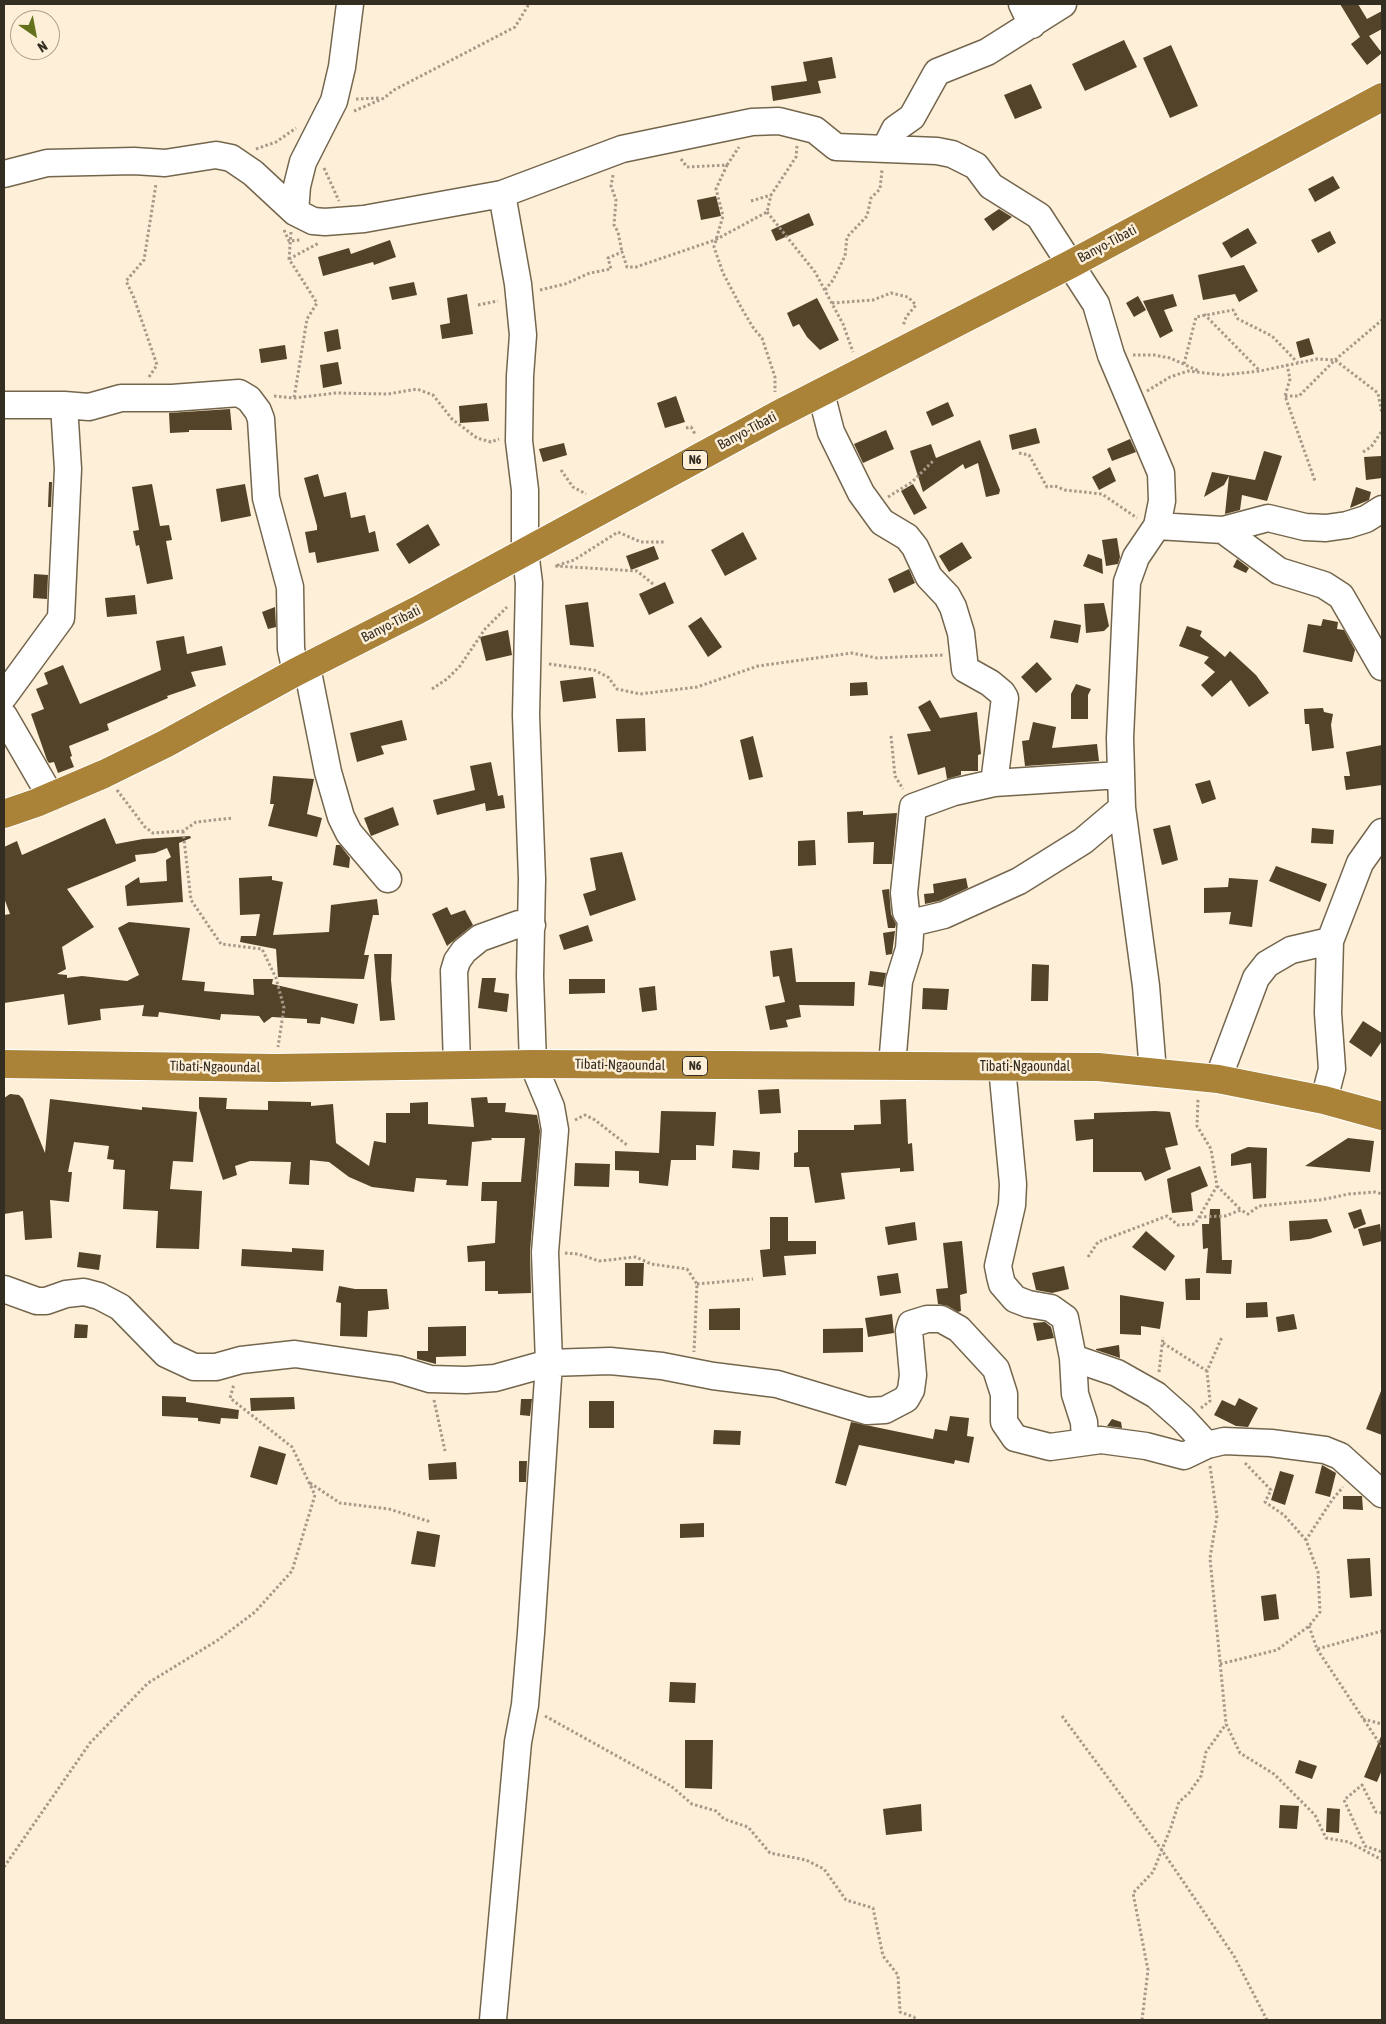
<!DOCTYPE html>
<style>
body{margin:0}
#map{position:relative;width:1386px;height:2024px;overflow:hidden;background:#fdefd8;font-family:"Asap Condensed",sans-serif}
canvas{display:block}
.frame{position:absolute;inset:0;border:5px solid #342d22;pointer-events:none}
.north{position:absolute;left:10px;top:10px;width:50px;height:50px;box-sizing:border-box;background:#fdefd8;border:1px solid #ada18f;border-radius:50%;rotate:147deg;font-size:14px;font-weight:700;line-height:20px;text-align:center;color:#342d22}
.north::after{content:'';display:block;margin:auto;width:18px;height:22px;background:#65721d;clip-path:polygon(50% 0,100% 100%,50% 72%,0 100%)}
</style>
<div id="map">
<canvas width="1386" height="2024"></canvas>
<div class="frame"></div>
<div class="north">N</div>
</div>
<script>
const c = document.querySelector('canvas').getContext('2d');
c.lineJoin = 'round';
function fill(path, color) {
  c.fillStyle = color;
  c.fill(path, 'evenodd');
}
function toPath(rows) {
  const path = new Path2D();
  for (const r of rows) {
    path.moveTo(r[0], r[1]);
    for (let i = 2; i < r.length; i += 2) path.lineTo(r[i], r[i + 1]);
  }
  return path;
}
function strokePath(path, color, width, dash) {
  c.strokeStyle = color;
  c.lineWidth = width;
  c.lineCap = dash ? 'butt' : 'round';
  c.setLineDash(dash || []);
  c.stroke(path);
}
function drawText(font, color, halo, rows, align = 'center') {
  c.font = font + ' "Asap Condensed",sans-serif';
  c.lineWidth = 5;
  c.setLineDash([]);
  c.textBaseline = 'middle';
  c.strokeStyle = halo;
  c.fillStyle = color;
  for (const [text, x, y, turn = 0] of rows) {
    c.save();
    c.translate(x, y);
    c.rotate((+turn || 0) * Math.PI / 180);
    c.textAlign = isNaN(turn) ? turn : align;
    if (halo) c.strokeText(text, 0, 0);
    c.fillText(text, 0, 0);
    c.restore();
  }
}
fill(toPath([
 [1340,4,1358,4,1367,19,1382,11,1382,29,1369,36,1382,53,1367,65,1351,44,1360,37],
 [1124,40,1137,67,1085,91,1072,64],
 [1171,45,1198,106,1170,118,1143,58],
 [832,57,836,78,818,81,821,93,773,101,771,86,807,81,803,62],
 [1031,84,1042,108,1015,119,1004,95],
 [1333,176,1340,188,1315,202,1308,189],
 [716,196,721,216,701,220,697,200],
 [999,209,1012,217,993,231,984,219],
 [809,213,814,225,776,241,771,230],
 [1248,228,1257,243,1231,258,1222,243],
 [1330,231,1336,243,1318,253,1311,240],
 [390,240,396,257,374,265,373,262,323,276,318,257,349,248,351,254],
 [1244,265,1258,291,1239,302,1235,294,1203,300,1198,275],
 [414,282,417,295,392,300,389,287],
 [467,294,473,334,442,339,440,325,450,323,447,298],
 [1173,294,1177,306,1164,310,1173,331,1160,338,1143,301],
 [1138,296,1146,310,1134,317,1126,303],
 [817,298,839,340,820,350,807,337,799,324,793,327,787,313],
 [338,329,341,349,327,352,324,332],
 [1309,338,1314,354,1300,358,1296,342],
 [285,345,287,359,261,363,259,349],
 [338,362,342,384,323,388,320,365],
 [676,396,685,422,665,428,657,403],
 [948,402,954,416,932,426,926,412],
 [487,403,489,421,460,423,459,406],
 [230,409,232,430,189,430,189,432,170,433,169,413],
 [1036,428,1040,443,1012,450,1009,435],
 [886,430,894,449,863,463,854,444],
 [1130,439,1136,452,1112,461,1107,449],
 [980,440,1000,490,999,494,986,497,978,463,965,469,963,464,923,492,910,451,931,444,936,458],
 [564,443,567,455,543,462,539,449],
 [1264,451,1282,456,1267,501,1242,495,1240,510,1225,514,1229,476,1224,485,1204,497,1212,472,1255,480],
 [1381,456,1382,478,1366,480,1364,457],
 [1110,467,1116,481,1099,490,1092,477],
 [318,474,324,497,346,492,351,518,365,515,369,533,375,531,379,551,317,563,315,552,309,553,305,532,317,530,317,526,304,478],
 [49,482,52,482,51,507,48,507],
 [152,484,160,526,169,525,172,540,166,541,173,579,147,584,139,545,136,546,133,531,139,530,132,487],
 [245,484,251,516,221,522,216,489],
 [913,484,927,508,914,515,901,491],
 [1356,487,1371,492,1369,500,1350,508],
 [428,524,440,545,409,564,396,544],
 [743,532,757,559,725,576,711,550],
 [1117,538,1120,557,1118,564,1106,566,1102,540],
 [962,542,972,558,949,572,939,556],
 [654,546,659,559,631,570,626,556],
 [1088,554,1102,559,1103,574,1083,566],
 [1237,559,1249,568,1246,573,1233,567],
 [909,569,915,583,894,593,888,579],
 [34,574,48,575,47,599,33,598],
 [665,582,674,603,649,615,639,594],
 [135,595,137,614,107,617,105,598],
 [588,602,594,647,570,645,565,605],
 [1104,603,1109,626,1104,631,1086,633,1084,604],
 [275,607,276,627,268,629,262,612],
 [701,617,722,647,708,657,688,626],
 [1323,619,1338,622,1337,629,1344,630,1355,650,1352,662,1303,652,1308,624,1321,626],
 [1054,620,1081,625,1078,643,1050,638],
 [1187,626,1202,631,1200,636,1225,657,1230,651,1256,675,1269,693,1249,707,1231,680,1212,697,1201,685,1215,672,1204,663,1209,657,1179,646],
 [508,630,512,655,486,661,480,637],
 [184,636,187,654,222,646,226,665,191,672,196,686,167,696,168,698,107,724,109,730,69,746,72,756,70,757,74,767,58,773,54,762,49,763,47,760,31,714,44,709,36,689,48,684,44,673,63,665,80,704,161,670,156,641],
 [1037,662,1052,679,1036,693,1021,677],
 [593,677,596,698,563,702,560,681],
 [867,682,868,695,850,696,850,683],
 [1076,684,1091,689,1088,695,1088,719,1071,719,1071,694],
 [930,700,940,718,977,712,981,754,978,755,978,771,961,771,961,775,947,779,945,767,918,775,907,734,931,731,918,707],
 [1323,708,1324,712,1333,714,1331,725,1334,748,1312,751,1309,724,1305,724,1304,709],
 [645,718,646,751,618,752,616,719],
 [402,720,407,740,381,746,384,754,357,762,350,733],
 [1033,722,1056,727,1052,748,1097,744,1099,761,1025,766,1022,741,1029,740],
 [753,736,763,777,749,780,740,740],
 [1382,745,1382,785,1346,790,1344,776,1350,776,1346,752],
 [491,762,498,796,503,795,505,808,486,811,485,803,437,815,433,800,475,790,470,766],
 [273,776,314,779,307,814,322,818,317,837,268,826,274,804,270,804],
 [1210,780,1216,799,1202,804,1195,784],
 [393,807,399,825,371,836,364,818],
 [863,811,863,815,897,813,892,864,873,864,874,842,848,843,847,812],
 [105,818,116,844,143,839,190,836,191,838,179,843,183,902,127,906,125,886,139,877,140,883,167,881,166,860,171,857,167,848,155,853,135,855,136,861,67,889,94,927,62,947,66,969,57,974,67,975,67,978,82,976,127,981,139,975,118,928,129,922,190,928,182,980,205,982,204,991,254,995,253,979,273,979,272,984,358,1004,354,1024,321,1017,320,1024,307,1023,307,1019,272,1017,264,1023,259,1016,221,1014,220,1020,159,1012,158,1017,142,1016,144,1005,100,1009,101,1020,68,1025,64,994,4,1003,4,915,10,914,4,898,4,847,17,841,22,855],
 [1170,825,1178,860,1162,865,1153,829],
 [1312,828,1334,830,1333,844,1311,843],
 [815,840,816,865,798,866,798,841],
 [336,845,340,845,350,858,349,868,333,865],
 [622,852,636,900,590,916,583,894,596,890,590,858],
 [1276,866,1327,884,1320,902,1269,881],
 [272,876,272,880,283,882,273,935,329,932,331,905,377,899,379,915,373,915,364,955,369,955,364,979,278,977,276,949,240,942,241,936,256,936,260,914,240,915,239,878],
 [966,878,968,888,939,901,925,904,924,894,934,893,933,884],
 [1229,878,1258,880,1252,927,1229,924,1231,912,1204,913,1204,888,1228,887],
 [889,889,891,914,896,924,895,928,888,928,882,890],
 [447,907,451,915,465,910,473,925,447,946,432,914],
 [588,925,593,941,564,950,559,935],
 [895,931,892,954,886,955,883,933],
 [792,948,796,982,855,982,854,1006,799,1005,801,1017,786,1020,788,1027,770,1030,765,1006,785,1002,779,976,773,977,770,951],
 [374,954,392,954,391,980,395,1020,380,1021],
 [1032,964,1049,965,1048,1001,1031,1001],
 [870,971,886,973,883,987,868,985],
 [482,978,496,978,494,992,509,994,507,1012,478,1008],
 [569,979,605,979,605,993,569,994],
 [655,986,657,1010,642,1012,639,988],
 [923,988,949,989,947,1010,922,1009],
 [1363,1021,1382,1033,1382,1041,1371,1057,1349,1042],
 [779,1089,781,1113,760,1114,758,1090],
 [10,1094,19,1095,23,1099,45,1153,50,1099,142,1110,142,1107,197,1112,193,1162,173,1161,170,1189,202,1191,199,1249,156,1248,158,1211,123,1209,125,1170,113,1169,114,1160,107,1159,109,1146,74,1142,68,1172,72,1172,69,1202,50,1200,52,1238,25,1240,23,1211,4,1214,4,1098],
 [199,1097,227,1098,226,1109,268,1110,268,1101,311,1102,311,1106,333,1104,336,1143,369,1166,374,1141,386,1143,386,1113,410,1113,410,1103,428,1102,428,1124,474,1127,471,1098,487,1097,488,1103,506,1103,505,1112,537,1115,540,1131,530,1251,531,1293,498,1294,498,1291,485,1291,485,1261,468,1262,467,1246,495,1243,497,1201,481,1201,482,1182,521,1182,525,1138,491,1138,492,1140,472,1142,468,1186,446,1185,447,1180,416,1178,414,1192,372,1187,349,1177,329,1162,310,1160,309,1185,289,1184,291,1162,250,1161,235,1166,237,1175,223,1180,199,1108],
 [906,1099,908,1144,912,1143,914,1171,900,1172,900,1168,841,1173,845,1199,815,1203,809,1167,794,1167,794,1153,798,1152,798,1130,854,1130,854,1125,881,1124,880,1100],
 [661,1111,716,1112,714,1146,696,1145,696,1160,671,1160,668,1186,639,1183,639,1171,615,1170,615,1151,659,1153],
 [1155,1111,1170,1112,1178,1145,1165,1148,1171,1169,1145,1181,1141,1172,1093,1172,1093,1139,1076,1141,1074,1120,1094,1119,1094,1113],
 [1348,1138,1374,1141,1370,1172,1305,1166],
 [1248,1147,1267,1148,1266,1198,1253,1199,1251,1163,1231,1166,1231,1154],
 [733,1150,760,1152,759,1170,732,1168],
 [575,1163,610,1164,609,1187,574,1186],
 [1200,1166,1208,1186,1191,1193,1193,1211,1172,1213,1167,1179],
 [1210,1209,1220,1209,1222,1260,1232,1260,1231,1274,1206,1273,1208,1248,1203,1249,1202,1224,1209,1224],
 [1361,1209,1366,1224,1354,1229,1348,1213],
 [770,1217,788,1217,788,1241,816,1241,816,1254,784,1256,786,1275,763,1277,760,1250,770,1249],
 [1327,1219,1332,1232,1310,1239,1290,1241,1289,1221],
 [915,1222,917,1240,888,1245,885,1227],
 [1380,1224,1382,1241,1363,1246,1358,1229],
 [1146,1231,1175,1256,1165,1271,1132,1247],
 [962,1241,967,1293,960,1295,961,1311,958,1312,948,1306,938,1304,936,1289,948,1288,943,1243],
 [292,1248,324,1250,323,1271,241,1266,242,1249,292,1252],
 [79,1252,101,1255,99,1270,77,1267],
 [625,1263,644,1263,643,1286,625,1286],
 [1064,1266,1069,1289,1052,1293,1036,1290,1032,1273],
 [898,1273,901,1293,880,1296,877,1276],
 [1200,1278,1200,1300,1186,1300,1185,1279],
 [339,1286,355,1289,387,1289,389,1309,368,1311,367,1337,340,1336,341,1303,336,1302],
 [1120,1295,1164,1302,1160,1329,1141,1326,1141,1335,1120,1334],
 [1267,1302,1268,1317,1246,1318,1246,1303],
 [740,1308,740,1330,709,1330,709,1309],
 [892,1314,894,1333,868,1337,865,1318],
 [1294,1314,1297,1329,1278,1332,1276,1317],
 [1045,1322,1051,1327,1054,1338,1037,1341,1033,1323],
 [75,1324,88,1325,87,1338,74,1338],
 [466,1326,466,1356,436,1357,436,1364,417,1359,417,1351,428,1351,428,1327],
 [863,1328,863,1352,823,1353,823,1329],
 [1119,1345,1120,1358,1096,1350,1096,1349],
 [1381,1391,1382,1391,1382,1435,1366,1429],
 [162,1396,186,1397,186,1402,239,1410,238,1419,221,1418,220,1424,198,1421,198,1418,162,1416],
 [294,1397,295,1409,251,1411,250,1398],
 [1239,1398,1258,1408,1248,1427,1236,1426,1214,1415,1222,1400,1235,1406],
 [521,1399,532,1399,530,1416,520,1415],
 [589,1401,614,1401,614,1428,589,1428],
 [950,1416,969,1418,967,1436,974,1437,969,1463,955,1460,954,1464,859,1445,846,1486,835,1483,851,1422,933,1439,935,1429,947,1431],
 [1112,1419,1121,1422,1122,1428,1107,1426],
 [714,1430,741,1431,740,1445,713,1444],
 [259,1446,286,1454,277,1485,250,1477],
 [519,1461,527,1461,526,1482,519,1482],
 [456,1462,457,1479,429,1480,428,1464],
 [1322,1465,1336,1473,1330,1497,1315,1493],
 [1280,1471,1294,1475,1285,1505,1271,1500],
 [1343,1496,1362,1496,1363,1510,1343,1509],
 [704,1523,704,1537,680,1538,680,1524],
 [417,1531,440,1535,435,1567,411,1564],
 [1370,1558,1372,1596,1350,1598,1347,1559],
 [1276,1594,1279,1619,1264,1621,1261,1596],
 [670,1682,696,1683,695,1703,669,1702],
 [1382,1734,1382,1770,1377,1782,1364,1777],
 [685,1740,713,1740,712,1789,685,1788],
 [1299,1760,1317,1766,1312,1779,1295,1773],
 [921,1804,922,1831,886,1835,883,1809],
 [1280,1805,1299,1806,1297,1829,1279,1828],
 [1327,1808,1340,1809,1339,1833,1326,1832]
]), '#534329');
const minor = toPath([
 [1022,4,1032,25],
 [885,149,895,129,912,117,937,72,987,52,1063,4],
 [4,174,47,163,134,161,165,163,216,155,231,158,253,173,295,212,313,221,325,222,364,219,502,194,622,149,752,122,779,121,815,130,836,147,937,151,952,154,976,166,991,186,1039,216,1096,304,1111,355,1161,473,1162,501,1157,526,1136,557,1127,582,1120,738,1122,808,1146,986,1153,1072],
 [295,212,297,186,303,162,334,101,342,67,350,4],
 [821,393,831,432,861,493,882,522,907,537,915,547,929,577,947,596,953,607,961,633,965,669,990,683,1002,693,1005,698,994,783],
 [4,405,64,405,68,469,61,618,4,696],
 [64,405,89,407,121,398,172,398,239,393,249,399,258,411,261,419,266,498,290,587,291,649,296,672],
 [1157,526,1223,530,1268,518,1305,527,1326,528,1347,525,1366,519,1382,509],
 [1223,530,1279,571,1324,585,1341,596,1382,667],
 [307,667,328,772,341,817,349,833,388,879],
 [4,716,51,797],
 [911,920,915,922,944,915,1019,881,1083,841,1122,808],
 [457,1065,454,971,457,961,464,951,480,938,519,924,532,925],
 [892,1066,899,981,909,949,911,920,906,912,904,893,913,807,954,792,994,783,1120,775],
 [1002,1067,1013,1184,1012,1205,998,1266,1000,1276,1002,1284,1015,1299,1028,1304,1051,1308,1065,1318,1073,1358,1075,1394,1084,1422,1085,1441],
 [1218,1079,1256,978,1267,964,1291,950,1330,941],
 [1324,1100,1332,1069,1328,1013,1330,941,1360,863,1382,832],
 [4,1289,37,1301,46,1301,66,1294,84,1292,99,1296,120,1307,166,1354,194,1367,216,1367,241,1360,295,1354,397,1369,430,1379,466,1380,495,1378,549,1363,610,1361,662,1366,713,1376,777,1384,867,1411,885,1410,906,1399,911,1390,913,1375,909,1331,911,1324,927,1319,941,1319,959,1329,996,1369,1004,1394,1004,1422,1015,1438,1050,1447,1101,1440,1146,1446,1184,1456,1207,1445,1224,1441,1271,1443,1325,1450,1340,1456,1382,1494],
 [1073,1358,1117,1373,1156,1395,1183,1419,1207,1445],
 [493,2020,518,1742,525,1705,531,1633,549,1363,545,1252,555,1130,551,1107,533,1064,530,976,532,879,526,715,529,583,525,551,525,490,519,441,520,376,523,335,518,284,502,194]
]);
const highway = toPath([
 [4,814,36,803,104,774,165,744,296,672,418,610,777,415,1071,264,1382,97],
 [4,1064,275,1068,533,1064,1098,1067,1218,1079,1324,1100,1382,1116]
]);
strokePath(minor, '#74664d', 29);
strokePath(highway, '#fff', 30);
strokePath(toPath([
 [356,99,380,98],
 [354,111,384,98,394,90,515,27,529,4],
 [256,149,276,142,296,128],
 [681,159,687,167,727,165,716,189,723,216,714,247,723,273,742,309,754,329,762,338,775,377,775,392],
 [727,165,739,147],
 [324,168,339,201],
 [613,175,611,186,616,200,614,225,618,232,622,252],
 [751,201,771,195],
 [767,212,815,272,843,324,853,352],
 [284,230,289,241,300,240],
 [291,232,289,259,317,303,307,319,294,398],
 [289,259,319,243],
 [540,290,565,284,590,273,611,269,608,258,622,252,627,267,636,267,715,240,767,212,771,195,796,157,797,146],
 [825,290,833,280,845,256,847,237,867,216,871,198,880,189,882,170],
 [832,303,873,300,891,293,908,297,916,305,906,317,903,326],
 [478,305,498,301],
 [1204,314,1260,371],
 [1133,355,1154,355,1170,358,1199,371],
 [1184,364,1196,317,1233,310,1238,319,1272,336,1298,363],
 [1287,364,1290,379,1285,396,1315,481],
 [149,377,157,365,134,298,126,281,144,260,156,184],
 [1147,391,1170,377,1188,371,1223,375,1260,371,1317,359,1335,360,1378,393,1382,414],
 [274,396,294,398,336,393,388,394,417,389,433,395,452,419,477,438,491,442,499,439],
 [1285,396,1299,396,1335,360,1382,320],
 [686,428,691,427,695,434],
 [1363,452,1371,447,1382,431],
 [1019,453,1029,455,1047,487,1055,486,1065,490,1102,494,1137,518],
 [561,470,573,487,586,494],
 [888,497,912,482,934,460],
 [653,584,637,571,555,566,574,560,618,532,641,542,665,542],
 [549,664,594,670,608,677,617,689,640,694,697,687,758,666,852,653,877,658,943,655],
 [432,689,447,679,460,666,485,629,507,607],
 [891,736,895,776,903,789],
 [117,790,145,827,153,833,183,831,196,822,233,818],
 [183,831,191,900,221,944,262,949,276,978,284,1008,278,1047],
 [575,1120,585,1115,595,1120,627,1145],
 [1217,1186,1241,1210],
 [1199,1217,1225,1216,1241,1210,1248,1214,1259,1206,1320,1200,1349,1194,1375,1192,1382,1194],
 [565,1253,578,1254,599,1261,636,1257,651,1264,687,1269,697,1284,694,1352],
 [1088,1257,1098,1242,1167,1216,1178,1225,1195,1224,1217,1186,1211,1149,1197,1126,1198,1099],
 [697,1284,753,1279],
 [1163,1343,1207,1371],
 [1159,1372,1163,1337],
 [434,1400,445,1451],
 [1201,1408,1210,1401,1207,1371,1222,1337],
 [1245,1463,1271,1490,1265,1502,1284,1515,1306,1540],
 [1210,1466,1217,1516,1210,1558,1226,1724,1240,1753,1274,1774,1315,1815,1326,1838,1349,1842,1382,1860],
 [310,1483,340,1503,389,1509,431,1522],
 [1309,1626,1317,1649,1382,1631],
 [1317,1649,1382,1747],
 [1220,1664,1277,1650,1309,1626,1320,1612,1318,1572,1306,1540,1332,1500,1343,1487],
 [545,1716,671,1786,692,1804,716,1811,724,1819,748,1827,770,1853,806,1860,824,1869,846,1900,873,1908,883,1956,898,1975,900,2012,914,2017,916,2020],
 [1062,1716,1161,1849,1234,1956,1267,2020],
 [1363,1719,1382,1724],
 [1382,1813,1376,1812,1362,1785,1344,1800,1365,1846,1382,1852],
 [4,1867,90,1743,148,1683,218,1640,255,1612,292,1571,315,1495,292,1447,230,1398,234,1384],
 [1142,2020,1148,1970,1133,1893,1153,1872,1171,1827,1179,1802,1189,1793,1201,1776,1206,1752,1226,1724]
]), '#a59a89', 3, [2.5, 2.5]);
strokePath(minor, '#fff', 26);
strokePath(highway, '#aa8238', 28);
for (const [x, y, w] of [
 [695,460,25],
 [695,1066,25]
]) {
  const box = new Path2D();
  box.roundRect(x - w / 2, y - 9.5, w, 19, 4);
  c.fillStyle = '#fdefd8';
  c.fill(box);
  strokePath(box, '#342d22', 1);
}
drawText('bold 12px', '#342d22', null, [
 ["N6",695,460],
 ["N6",695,1066]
]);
drawText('14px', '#342d22', '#fdefd8', [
 ["Banyo-Tibati",1107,244,-28],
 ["Banyo-Tibati",747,431,-28],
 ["Banyo-Tibati",391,624,-27],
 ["Tibati-Ngaoundal",620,1065,1],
 ["Tibati-Ngaoundal",215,1067,1],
 ["Tibati-Ngaoundal",1025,1067]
]);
</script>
